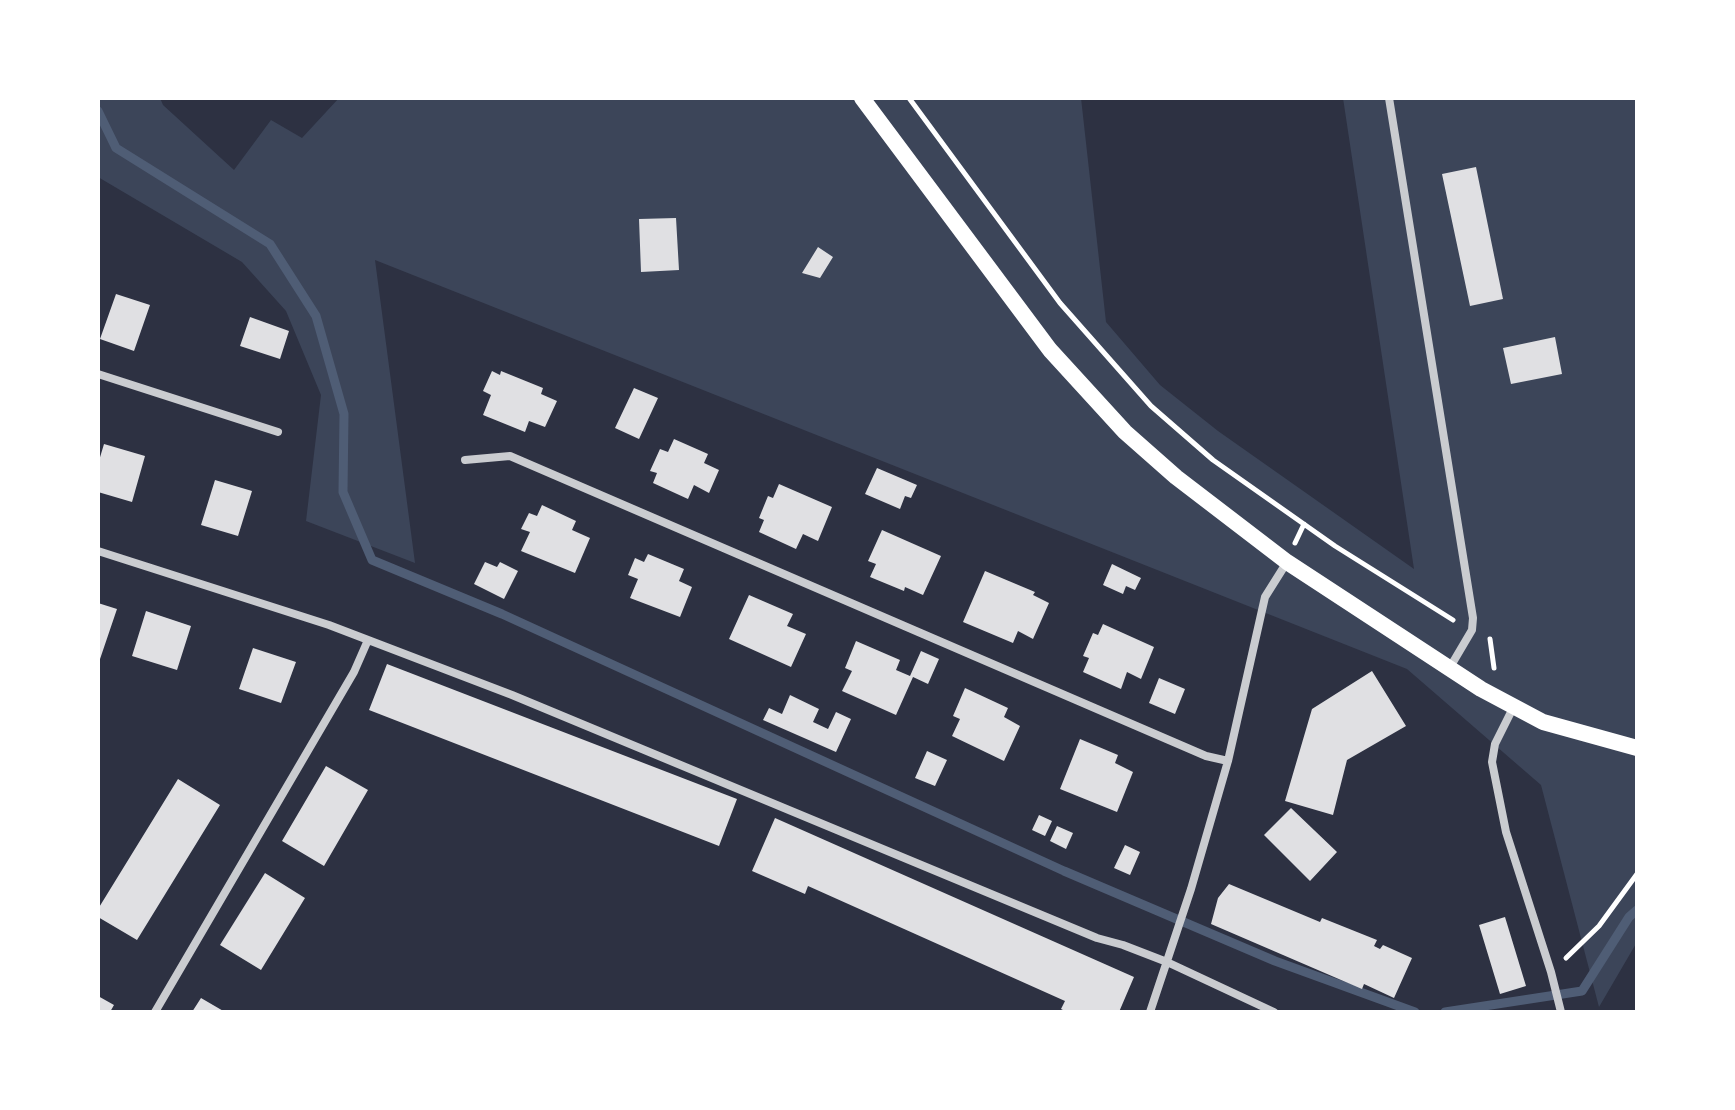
<!DOCTYPE html>
<style>
body{margin:0}
#map{position:relative;width:1735px;height:1110px;overflow:hidden;background:#2d3142;font-family:Barlow,sans-serif}
canvas{display:block}
.frame{position:absolute;inset:0;border:100px solid #fff;pointer-events:none}
</style>
<div id="map">
<canvas width="1735" height="1110"></canvas>
<div class="frame"></div>
</div>
<script>
const c = document.querySelector('canvas').getContext('2d');
c.lineJoin = 'round';
function fill(path, color) {
  c.fillStyle = color;
  c.fill(path, 'evenodd');
}
function toPath(rows) {
  const path = new Path2D();
  for (const r of rows) {
    path.moveTo(r[0], r[1]);
    for (let i = 2; i < r.length; i += 2) path.lineTo(r[i], r[i + 1]);
  }
  return path;
}
function strokePath(path, color, width, dash) {
  c.strokeStyle = color;
  c.lineWidth = width;
  c.lineCap = dash ? 'butt' : 'round';
  c.setLineDash(dash || []);
  c.stroke(path);
}
fill(toPath([
 [98,98,160,98,163,105,234,170,271,120,302,138,339,98,1081,98,1106,322,1160,385,1218,431,1414,569,1343,98,1637,98,1637,942,1599,1007,1541,785,1407,669,375,260,415,563,306,521,321,395,286,311,242,262,98,177]
]), '#3c4559');
strokePath(toPath([
 [98,111,116,148,270,244,316,316,344,414,343,492,372,560,502,614,1064,871,1275,961,1415,1012],
 [1445,1012,1582,991,1629,917,1637,910]
]), '#4f5d75', 9);
fill(toPath([
 [1476,167,1503,299,1470,306,1442,174],
 [676,218,679,270,641,272,639,219],
 [818,247,833,257,820,278,802,273],
 [116,294,150,305,134,351,100,339],
 [250,317,289,331,280,359,240,346],
 [1555,337,1562,374,1511,384,1503,348],
 [492,371,500,375,501,371,543,388,541,394,557,401,545,427,529,421,525,432,483,415,491,395,483,391],
 [634,388,658,398,639,439,615,428],
 [674,439,708,454,704,463,719,470,709,493,694,485,688,499,653,483,657,473,650,471,660,449,668,452],
 [104,444,145,456,132,502,98,492,98,464],
 [877,468,917,485,911,498,905,496,900,509,865,494],
 [215,480,252,491,238,536,201,525],
 [779,484,832,507,818,541,803,534,796,549,759,532,764,520,759,518,768,496,773,498],
 [542,505,576,521,572,530,590,538,575,573,521,551,530,532,521,529,529,513,537,516],
 [882,530,941,556,923,595,905,587,904,591,870,577,876,564,868,561],
 [648,554,684,569,679,581,692,587,680,617,630,598,638,579,628,575,635,558,644,562],
 [485,562,497,567,500,562,518,571,504,599,474,584],
 [1112,564,1141,578,1135,590,1126,586,1123,594,1103,585],
 [985,571,1035,592,1033,595,1049,603,1033,639,1018,631,1013,643,963,622],
 [749,595,793,614,787,626,806,634,791,667,729,639],
 [98,603,117,609,99,662,98,662],
 [146,611,191,626,177,670,132,656],
 [1103,624,1154,647,1141,679,1127,672,1121,689,1083,672,1089,658,1083,656,1093,633,1098,635],
 [856,641,900,660,896,670,910,676,921,651,939,659,928,684,913,677,896,715,842,691,852,671,845,668],
 [253,648,296,662,281,703,239,689],
 [387,664,737,799,719,846,369,710],
 [1372,671,1406,726,1347,760,1333,815,1285,801,1312,709],
 [1159,678,1185,689,1175,714,1149,703],
 [965,688,1008,708,1004,717,1020,726,1004,761,952,736,960,719,953,716],
 [790,695,819,709,813,722,828,729,836,712,851,719,836,752,763,720,769,708,782,714],
 [1080,739,1118,755,1115,763,1133,772,1117,812,1060,789],
 [927,751,947,760,935,786,915,778],
 [326,766,368,790,324,866,282,841],
 [178,779,220,805,137,940,98,917,98,909],
 [1291,808,1337,852,1310,881,1264,835],
 [1039,815,1052,821,1045,836,1032,830],
 [775,818,1134,977,1119,1012,1067,1012,1061,1009,1065,1001,808,886,805,894,752,871],
 [1057,826,1073,833,1066,849,1050,841],
 [1125,845,1140,852,1130,875,1114,868],
 [265,873,305,898,261,970,220,945],
 [1229,884,1320,922,1322,918,1377,940,1374,946,1380,949,1383,945,1412,958,1394,998,1364,984,1362,989,1211,924,1218,898],
 [1505,917,1526,986,1500,994,1479,925],
 [98,996,114,1005,110,1012,98,1012],
 [201,998,225,1012,192,1012]
]), '#e0e0e3');
strokePath(toPath([
 [909,98,1060,303,1151,406,1213,460,1335,546,1453,620],
 [1295,543,1304,524],
 [1490,639,1494,668],
 [1566,958,1599,926,1637,874]
]), '#fff', 5);
strokePath(toPath([
 [1389,98,1473,618,1472,630,1449,669],
 [98,374,278,432],
 [465,460,510,456,1206,756,1228,761],
 [98,551,329,625,512,695,1097,938,1123,945,1167,962,1274,1012],
 [1513,708,1495,744,1492,762,1506,832,1551,972,1561,1012],
 [155,1012,354,672,368,640],
 [1150,1012,1191,889,1228,761,1265,597,1287,562]
]), '#caccd0', 8);
strokePath(toPath([
 [862,98,1050,350,1125,432,1176,477,1287,562,1481,689,1543,722,1637,748]
]), '#fff', 16);
</script>
